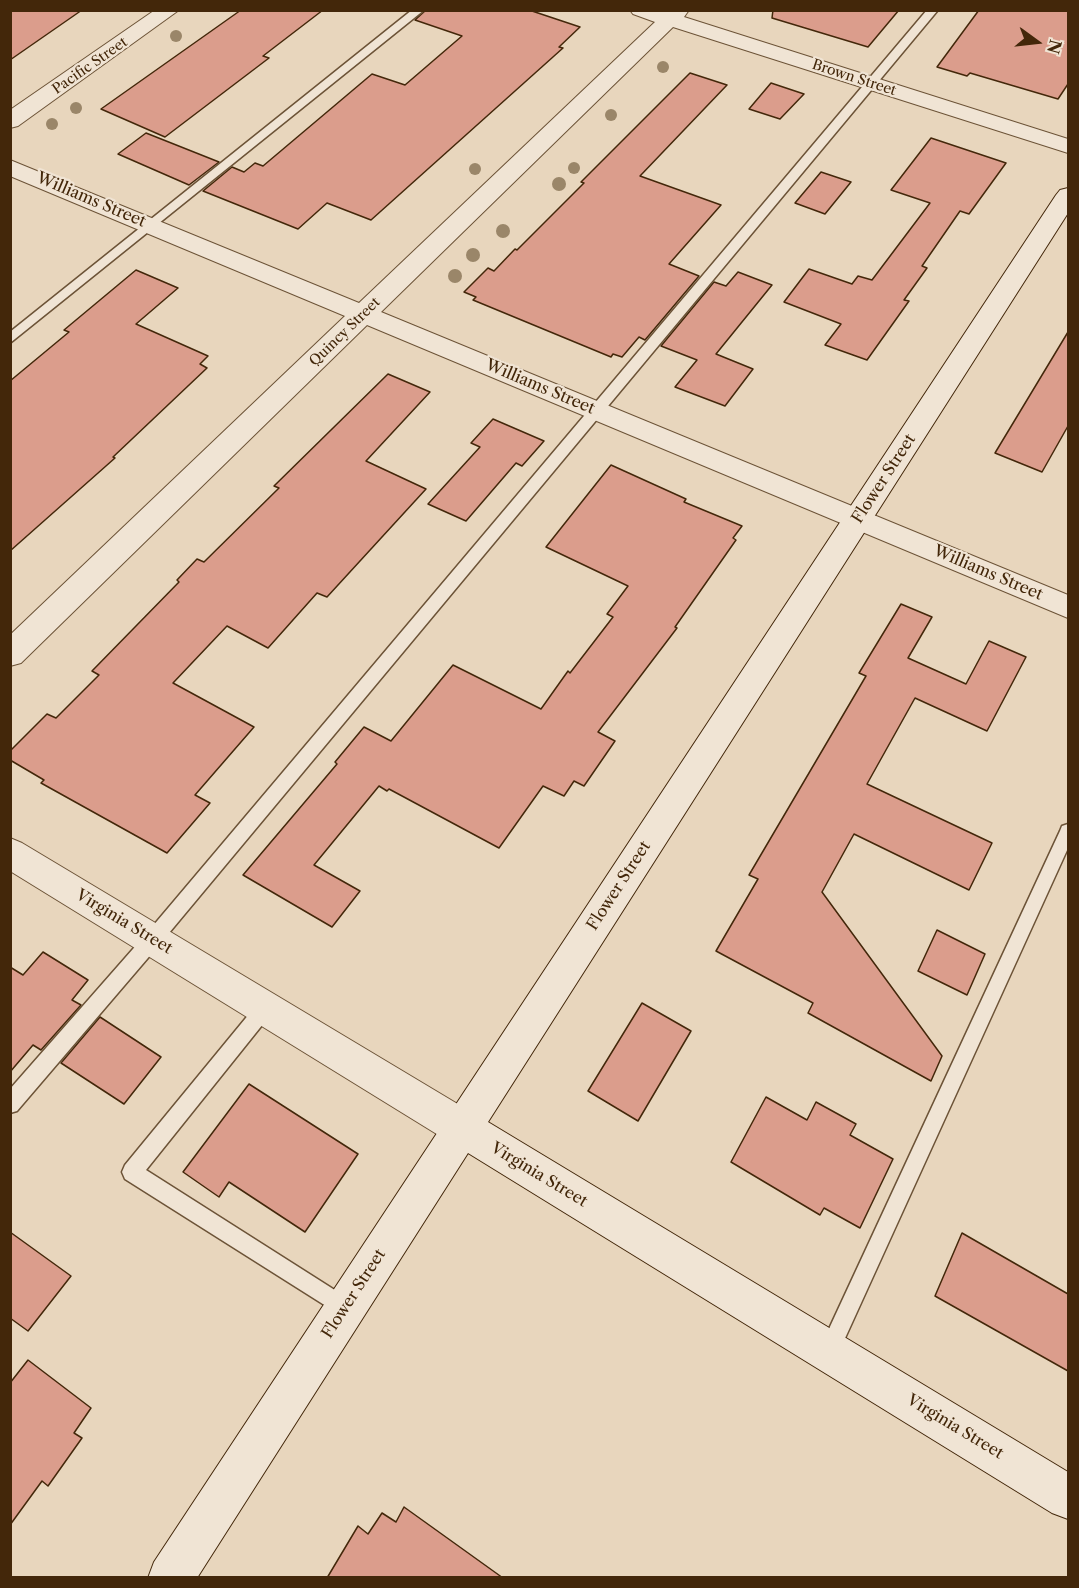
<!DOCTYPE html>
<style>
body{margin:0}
#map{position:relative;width:1079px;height:1588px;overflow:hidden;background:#e8d6bd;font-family:"Libre Caslon Text",serif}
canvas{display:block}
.frame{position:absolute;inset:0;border:12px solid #43270a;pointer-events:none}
.north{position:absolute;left:1007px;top:12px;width:60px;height:60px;-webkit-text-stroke:4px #f0e4d4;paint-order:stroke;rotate:105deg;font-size:16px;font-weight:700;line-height:24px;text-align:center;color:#43270a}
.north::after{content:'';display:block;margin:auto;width:21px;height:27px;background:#43270a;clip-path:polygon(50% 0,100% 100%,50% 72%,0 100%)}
</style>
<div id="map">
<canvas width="1079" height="1588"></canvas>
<div class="frame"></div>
<div class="north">N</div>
</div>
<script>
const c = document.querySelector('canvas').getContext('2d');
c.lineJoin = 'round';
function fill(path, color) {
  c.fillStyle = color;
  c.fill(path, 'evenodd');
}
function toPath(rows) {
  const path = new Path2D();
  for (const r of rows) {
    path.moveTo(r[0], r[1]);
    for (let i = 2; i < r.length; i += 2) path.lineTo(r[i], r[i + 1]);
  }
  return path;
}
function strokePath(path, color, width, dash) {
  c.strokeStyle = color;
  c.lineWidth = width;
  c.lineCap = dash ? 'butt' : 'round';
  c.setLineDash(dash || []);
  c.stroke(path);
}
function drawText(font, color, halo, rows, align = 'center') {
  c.font = font + ' "Libre Caslon Text",serif';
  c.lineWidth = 4.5;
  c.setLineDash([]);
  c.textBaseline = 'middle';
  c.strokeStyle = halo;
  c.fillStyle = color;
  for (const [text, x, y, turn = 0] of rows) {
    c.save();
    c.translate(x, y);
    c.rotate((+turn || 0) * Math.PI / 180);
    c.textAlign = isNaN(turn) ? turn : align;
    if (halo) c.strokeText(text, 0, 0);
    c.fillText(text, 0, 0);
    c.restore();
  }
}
const building = toPath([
 [10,10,82,10,10,60,10,10],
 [241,10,323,10,263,56,269,58,165,137,101,109,241,10],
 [426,10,529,10,580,27,559,47,563,48,371,220,327,203,298,229,203,191,232,167,244,172,255,163,263,166,372,74,405,85,462,36,415,20,426,10],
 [773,10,899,10,868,47,772,18,773,10],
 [979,10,1068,10,1068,84,1058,99,970,73,967,76,937,67,979,10],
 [690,73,727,85,640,176,721,205,669,264,699,276,645,340,639,337,622,357,613,354,611,357,473,300,476,297,464,292,488,268,494,271,515,249,517,250,584,183,581,182,690,73],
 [771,83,804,94,780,119,749,109,771,83],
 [146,133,219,162,189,185,118,154,146,133],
 [931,138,1006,163,969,214,960,211,922,266,927,268,904,300,909,301,867,360,825,345,841,324,784,302,809,269,852,284,858,276,872,280,930,203,891,190,931,138],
 [821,172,851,182,825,214,795,203,821,172],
 [136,270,178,288,136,324,208,356,200,364,207,368,113,457,115,458,10,551,10,381,69,332,64,330,136,270],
 [738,272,772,285,716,354,753,369,725,406,675,387,697,360,661,346,714,282,726,286,738,272],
 [1068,332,1068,426,1042,472,995,453,1068,332],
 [388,374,430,392,366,461,426,489,327,597,317,593,268,648,227,626,173,683,254,727,195,795,210,803,167,853,41,783,44,780,10,760,10,751,47,714,56,718,99,675,92,671,179,582,177,580,197,559,204,562,279,488,274,486,388,374],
 [493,419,544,441,522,466,516,463,466,521,428,504,480,447,471,443,493,419],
 [611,465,686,499,684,502,742,526,733,538,736,540,675,627,677,628,598,732,615,741,584,786,574,781,564,796,543,786,499,848,389,789,387,791,379,786,314,865,360,891,332,927,243,875,337,764,335,762,364,727,391,741,453,665,541,709,568,671,570,673,613,617,607,614,628,586,546,547,611,465],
 [901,604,932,617,908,658,966,684,989,641,1026,657,987,731,915,698,867,784,992,843,969,890,854,834,822,892,942,1056,931,1081,808,1013,813,1003,716,951,758,879,749,875,866,676,859,673,901,604],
 [937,930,985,954,967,995,918,971,937,930],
 [43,952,88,980,72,1000,81,1005,41,1050,33,1045,10,1072,10,967,23,975,43,952],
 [642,1003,691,1031,638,1121,588,1091,642,1003],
 [100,1017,161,1057,124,1104,61,1063,100,1017],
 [249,1084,358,1154,305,1232,229,1182,219,1197,183,1172,249,1084],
 [766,1097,807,1120,816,1102,856,1124,850,1135,893,1159,860,1228,824,1208,820,1215,731,1162,766,1097],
 [10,1232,71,1276,28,1331,10,1318,10,1232],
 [962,1233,1068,1294,1068,1371,935,1296,962,1233],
 [28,1360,91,1408,74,1433,82,1438,48,1486,42,1481,10,1525,10,1383,28,1360],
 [404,1507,503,1578,327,1578,358,1526,368,1534,382,1513,396,1522,404,1507]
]);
fill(building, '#db9d8c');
strokePath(building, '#43270a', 1.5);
const lane = toPath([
 [412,10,424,10,10,343,10,332,412,10],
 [927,10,938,10,159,945,17,1111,10,1113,10,1089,147,933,927,10],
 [1068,824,1068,848,836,1358,829,1361,822,1358,819,1351,822,1344,1060,831,1062,826,1068,824],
 [265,1000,271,1002,274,1008,271,1014,146,1170,352,1301,355,1308,352,1315,345,1318,125,1179,122,1172,125,1165,259,1002,265,1000]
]);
const street = toPath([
 [155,10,179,10,18,126,10,128,10,110,155,10],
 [630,10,689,10,684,17,1068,139,1068,153,673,27,381,312,1068,595,1068,618,367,325,21,663,10,666,10,635,345,316,10,176,10,160,359,303,655,22,633,14,630,10],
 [10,838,22,843,476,1115,481,1128,476,1141,462,1147,448,1141,10,871,10,838]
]);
const secondary = toPath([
 [1068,188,1068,213,488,1122,1068,1472,1068,1519,1052,1513,468,1153,197,1578,148,1578,154,1562,1056,195,1060,190,1068,188]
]);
strokePath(lane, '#6c5337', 3);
strokePath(street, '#6c5337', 2);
strokePath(secondary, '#43270a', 2);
fill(lane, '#f0e4d4');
fill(street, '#f0e4d4');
fill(secondary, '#f0e4d4');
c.fillStyle = '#9a8669';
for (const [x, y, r] of [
 [176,36,6],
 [663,67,6],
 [76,108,6],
 [611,115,6],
 [52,124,6],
 [574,168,6],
 [475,169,6],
 [559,184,7],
 [503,231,7],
 [473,255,7],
 [455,276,7]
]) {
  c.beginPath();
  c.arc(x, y, r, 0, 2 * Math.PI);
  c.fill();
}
drawText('14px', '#43270a', '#f0e4d4', [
 ["Pacific Street",90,66,-35],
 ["Brown Street",854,78,18],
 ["Quincy Street",345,332,-44]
]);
drawText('16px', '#43270a', '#f0e4d4', [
 ["Williams Street",91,200,23],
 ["Williams Street",540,387,23],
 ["Flower Street",884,479,-57],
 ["Williams Street",988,573,23],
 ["Flower Street",619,886,-57],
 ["Virginia Street",124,922,31],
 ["Virginia Street",539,1175,31],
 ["Flower Street",354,1294,-57],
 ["Virginia Street",955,1427,31]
]);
</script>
